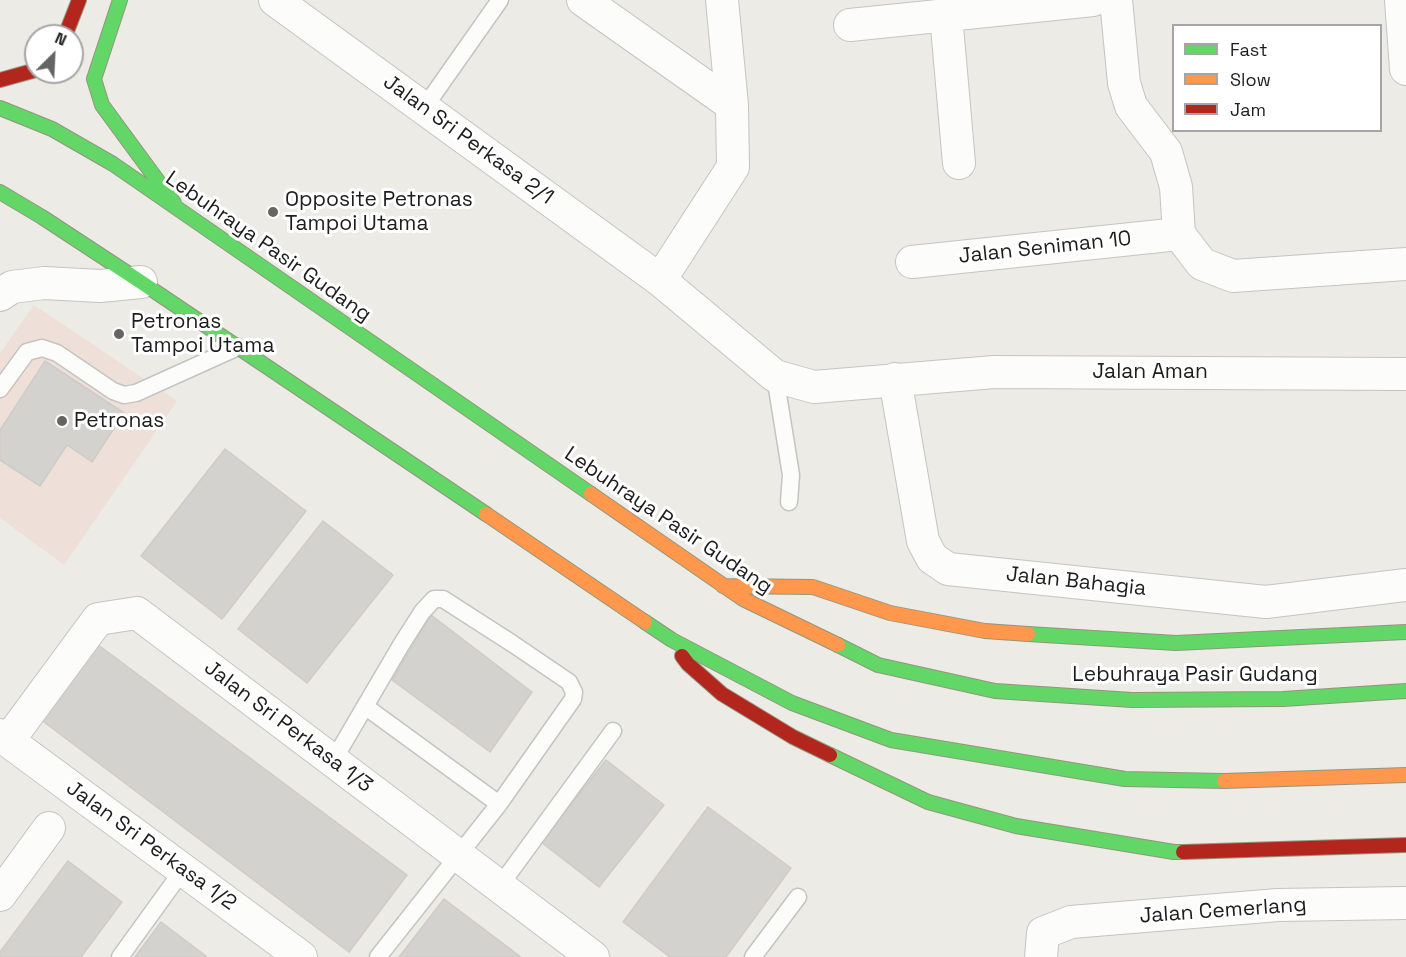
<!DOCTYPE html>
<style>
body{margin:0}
#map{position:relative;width:1406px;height:957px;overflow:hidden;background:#ecebe5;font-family:"Space Grotesk",sans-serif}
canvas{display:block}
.legend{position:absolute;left:1172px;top:24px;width:210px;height:108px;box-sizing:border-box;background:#fff;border:2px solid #a5a5a5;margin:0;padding:8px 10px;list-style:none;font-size:18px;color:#1d1d1d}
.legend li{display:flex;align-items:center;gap:12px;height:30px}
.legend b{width:30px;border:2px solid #a5a5a5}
.north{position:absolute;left:24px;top:24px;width:60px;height:60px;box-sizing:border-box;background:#fff;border:2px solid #a5a5a5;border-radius:50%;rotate:24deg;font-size:16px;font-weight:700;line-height:24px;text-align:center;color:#1d1d1d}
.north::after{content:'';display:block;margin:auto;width:21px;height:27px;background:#656563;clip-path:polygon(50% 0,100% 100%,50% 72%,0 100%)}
</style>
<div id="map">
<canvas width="1406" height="957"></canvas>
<ul class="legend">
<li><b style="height:8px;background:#63d668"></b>Fast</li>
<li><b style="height:8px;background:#ff974d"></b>Slow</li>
<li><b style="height:8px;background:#b3261e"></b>Jam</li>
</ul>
<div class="north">N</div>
</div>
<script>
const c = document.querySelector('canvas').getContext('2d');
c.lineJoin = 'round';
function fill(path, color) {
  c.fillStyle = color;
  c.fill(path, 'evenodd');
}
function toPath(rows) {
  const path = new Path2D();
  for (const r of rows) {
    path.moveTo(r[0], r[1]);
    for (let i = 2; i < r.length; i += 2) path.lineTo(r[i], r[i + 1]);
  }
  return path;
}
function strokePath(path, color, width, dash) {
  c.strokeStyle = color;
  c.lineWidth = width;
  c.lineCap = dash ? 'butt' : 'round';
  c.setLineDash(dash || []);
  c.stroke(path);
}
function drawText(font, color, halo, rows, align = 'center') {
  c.font = font + ' "Space Grotesk",sans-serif';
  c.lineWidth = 6;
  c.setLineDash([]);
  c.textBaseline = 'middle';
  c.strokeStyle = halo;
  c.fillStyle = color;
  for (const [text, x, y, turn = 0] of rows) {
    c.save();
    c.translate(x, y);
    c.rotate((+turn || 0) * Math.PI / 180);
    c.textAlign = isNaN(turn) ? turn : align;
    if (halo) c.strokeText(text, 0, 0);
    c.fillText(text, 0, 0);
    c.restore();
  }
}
fill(toPath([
 [34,305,177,401,64,565,0,518,0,353]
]), '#efdfd9');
const building = toPath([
 [45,361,124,413,92,462,67,445,40,486,0,460,0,430,45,361],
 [225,449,306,511,222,619,141,556,225,449],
 [323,521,393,575,307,683,238,629,323,521],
 [431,615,532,692,490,752,392,680,431,615],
 [97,644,407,875,349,952,40,719,97,644],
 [606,760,664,805,599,887,541,842,606,760],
 [708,807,791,868,726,957,670,957,623,922,708,807],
 [68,861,122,902,81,957,0,957,0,952,68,861],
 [444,899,521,957,399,957,444,899],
 [161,922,206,956,206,957,135,957,161,922]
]);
fill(building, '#d4d2ce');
strokePath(building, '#cfccc6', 1.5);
const lane = toPath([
 [424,108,500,0],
 [775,376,791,475,789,502],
 [0,389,27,352,42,348,57,353,113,391,124,395,136,393,238,347],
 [366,707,499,804],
 [333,761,401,645,422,612,434,599,443,599,513,644,569,682,574,692,573,699,499,804,378,957],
 [499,887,613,731],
 [120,957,183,870],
 [753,957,798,897]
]);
const street = toPath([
 [275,0,660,280,775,376,814,387,994,372,1406,374],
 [583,0,732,105],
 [1116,0,1124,83,1131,106,1166,152,1176,187,1179,234,1202,264,1233,276,1406,264],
 [1401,0,1406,69],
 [946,15,959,163],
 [850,25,1093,0],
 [912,262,1179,234],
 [660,280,733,167,732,105,722,0],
 [0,295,12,287,44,283,100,286,141,282],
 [895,379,923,541,932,558,948,569,1266,602,1406,585],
 [0,735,301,957],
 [8,741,98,619,137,613,593,957],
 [0,895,49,828],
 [1041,957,1043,933,1071,922,1278,905,1406,903]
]);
const fast = toPath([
 [120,0,94,79,102,105,174,203],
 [0,108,52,129,113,164,591,494],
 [0,192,42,217,141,282,486,514],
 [645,622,672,640,792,703,891,740,1125,779,1224,781],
 [1028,634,1176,643,1406,632],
 [838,645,878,665,995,691,1132,700,1283,699,1406,691],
 [830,755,928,802,1016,826,1174,852,1183,852]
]);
const slow = toPath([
 [591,494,743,599,838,645],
 [486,514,645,622],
 [723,586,813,587,890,613,985,631,1028,634],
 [1224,781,1406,775]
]);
const jam = toPath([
 [65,36,79,0],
 [0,80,36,70],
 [682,656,688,664,722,694,793,737,830,755],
 [1183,852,1406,845]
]);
strokePath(lane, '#c4c4c1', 19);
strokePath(street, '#c4c4c1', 34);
strokePath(fast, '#92967c', 16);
strokePath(slow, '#92967c', 16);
strokePath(jam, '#92967c', 16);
strokePath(lane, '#fcfcfb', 16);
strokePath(street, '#fcfcfb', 32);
strokePath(fast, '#63d668', 14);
strokePath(slow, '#ff974d', 14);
strokePath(jam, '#b3261e', 14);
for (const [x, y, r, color] of [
 [273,212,6,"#656563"],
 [119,334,6,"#656563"],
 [62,421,6,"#656563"]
]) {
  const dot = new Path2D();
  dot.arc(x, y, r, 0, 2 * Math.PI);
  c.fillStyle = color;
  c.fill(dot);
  strokePath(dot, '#fff', 2);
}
drawText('21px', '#1d1d1d', '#fff', [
 ["Jalan Sri Perkasa 2/1",468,140,36],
 ["Lebuhraya Pasir Gudang",268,247,35],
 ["Jalan Seniman 10",1045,248,-6],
 ["Jalan Aman",1150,372],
 ["Lebuhraya Pasir Gudang",668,521,34],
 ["Jalan Bahagia",1076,582,6],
 ["Lebuhraya Pasir Gudang",1195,675],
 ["Jalan Sri Perkasa 1/3",288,727,37],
 ["Jalan Sri Perkasa 1/2",151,846,36],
 ["Jalan Cemerlang",1223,911,-4]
]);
drawText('21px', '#1d1d1d', '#fff', [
 ["Opposite Petronas",285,200],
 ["Tampoi Utama",285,224],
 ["Petronas",131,322],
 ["Tampoi Utama",131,346],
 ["Petronas",74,421]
], 'left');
</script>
